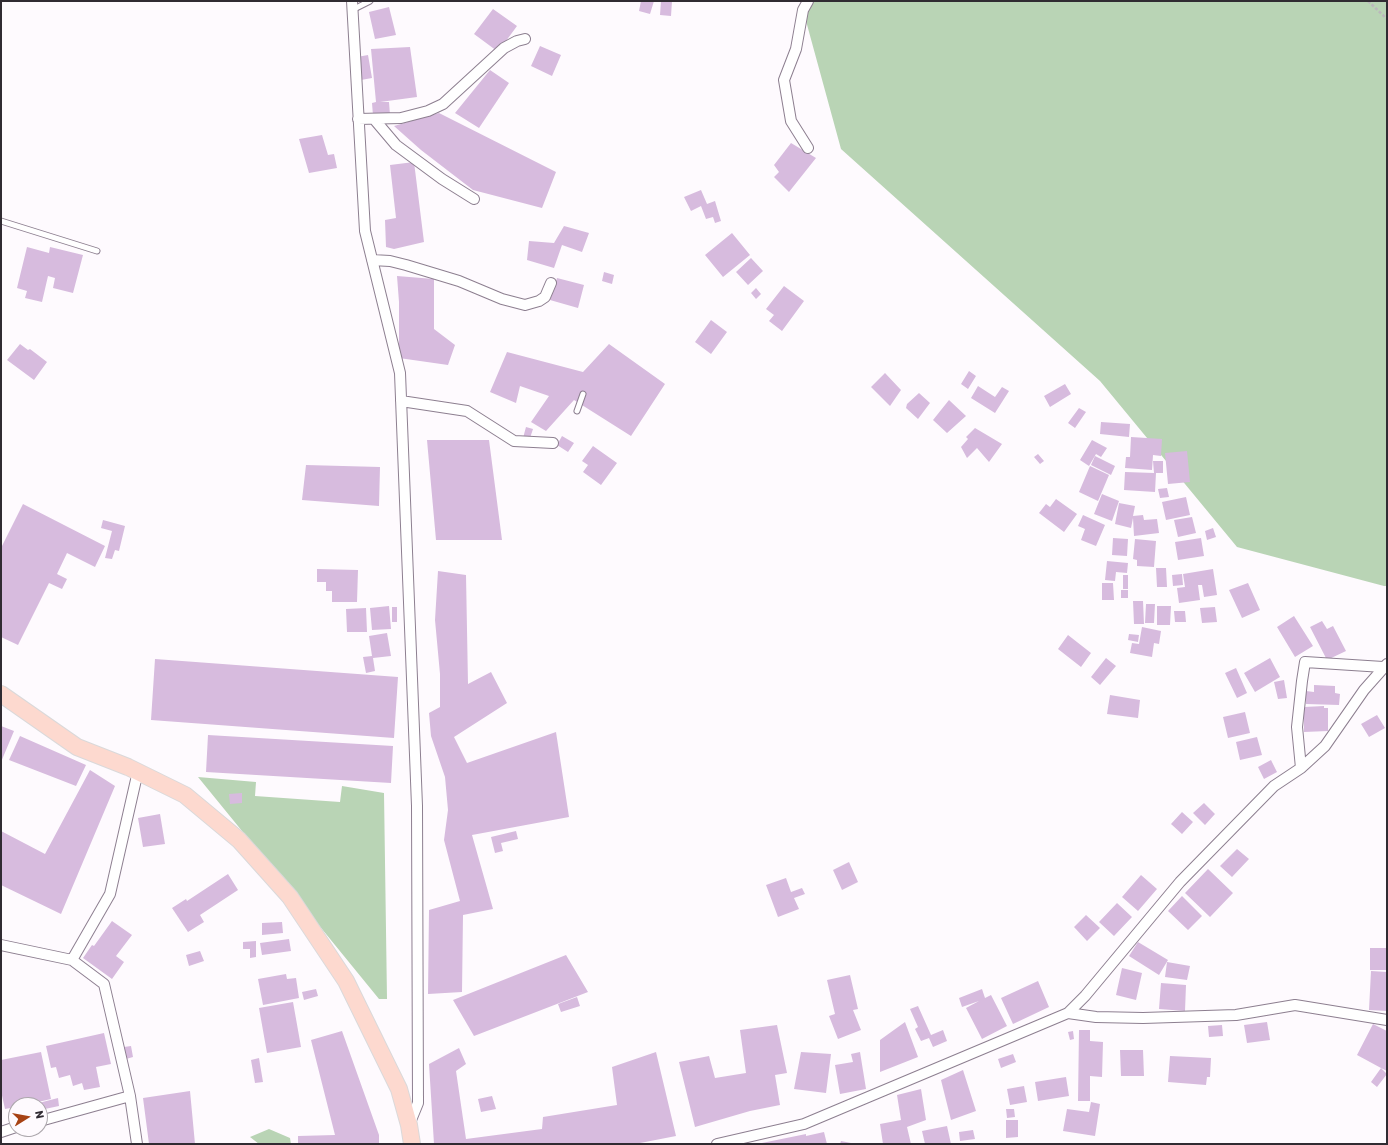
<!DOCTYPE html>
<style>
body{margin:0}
#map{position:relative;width:1388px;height:1145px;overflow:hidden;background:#fefafe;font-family:Rubik,sans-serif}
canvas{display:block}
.frame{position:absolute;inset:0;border:2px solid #302b32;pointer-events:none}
.north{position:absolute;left:8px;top:1097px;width:40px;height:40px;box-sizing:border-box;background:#fefafe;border:1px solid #aca7ac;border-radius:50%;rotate:79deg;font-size:11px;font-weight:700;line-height:16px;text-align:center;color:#302b32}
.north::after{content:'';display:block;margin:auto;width:14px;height:18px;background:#a74214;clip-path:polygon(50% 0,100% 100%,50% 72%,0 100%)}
</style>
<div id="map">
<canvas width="1388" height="1145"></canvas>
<div class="frame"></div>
<div class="north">N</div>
</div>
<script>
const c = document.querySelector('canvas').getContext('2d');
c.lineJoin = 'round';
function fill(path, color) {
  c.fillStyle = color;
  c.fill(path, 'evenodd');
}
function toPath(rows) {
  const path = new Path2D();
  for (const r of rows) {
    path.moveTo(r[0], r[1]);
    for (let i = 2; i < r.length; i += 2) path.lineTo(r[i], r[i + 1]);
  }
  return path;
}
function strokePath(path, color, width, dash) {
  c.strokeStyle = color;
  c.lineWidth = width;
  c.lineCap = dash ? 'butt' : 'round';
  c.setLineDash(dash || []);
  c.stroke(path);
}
fill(toPath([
 [804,1,1387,1,1387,586,1384,586,1237,547,1100,381,841,149,803,10],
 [198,777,256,782,255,796,340,802,342,786,384,793,387,999,379,999],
 [269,1129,290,1138,291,1144,259,1144,250,1137]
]), '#b9d4b5');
fill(toPath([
 [641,1,654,1,650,14,639,11],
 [661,1,672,1,671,16,660,15],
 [389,7,396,35,375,39,369,12],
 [493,9,517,26,503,45,497,51,474,34],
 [540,46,561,55,552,76,531,66],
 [410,47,417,97,380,102,389,102,390,115,373,116,372,103,376,102,371,49],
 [368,55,372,78,361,80,357,57],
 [490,70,509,83,479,128,455,113],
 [439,113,556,172,542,208,473,190,421,150,394,126],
 [322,135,328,155,334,154,337,168,309,173,299,139],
 [791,143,816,158,789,192,774,177,779,172,774,165],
 [414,162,424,242,394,249,386,247,385,220,396,218,390,165],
 [701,190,707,204,715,201,721,221,715,223,713,217,706,219,701,206,691,211,684,197],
 [564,226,589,233,582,252,562,245,554,268,527,260,529,241,554,243],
 [732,233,750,255,723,277,705,255],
 [27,247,49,253,50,247,83,255,73,293,53,288,55,278,48,276,42,302,25,298,27,291,17,288],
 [751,258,763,271,748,285,736,272],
 [604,272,614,275,612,284,602,281],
 [397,276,434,279,434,329,455,345,448,365,399,358,399,302],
 [557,278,584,285,578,308,550,300],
 [784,286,804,301,782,331,769,321,774,315,766,309],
 [756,288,761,294,756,299,751,293],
 [711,320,727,332,711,354,695,342],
 [20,344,28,350,30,349,47,362,34,380,7,360],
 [609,344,665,384,631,436,574,400,546,431,531,422,549,396,520,386,516,403,490,392,507,352,583,372],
 [969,371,976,376,968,389,961,384],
 [885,373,901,390,890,406,871,387],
 [1065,384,1071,394,1050,407,1044,396],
 [978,386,995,397,1002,387,1009,391,995,413,971,398],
 [919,393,930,403,918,419,906,408,907,404],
 [949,400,966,416,947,433,933,420],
 [1079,408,1086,412,1075,428,1068,423],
 [1101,422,1130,424,1129,437,1100,434],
 [526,427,533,429,529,441,523,438],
 [975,428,1002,444,989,462,977,448,967,458,961,447,968,439,966,437],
 [562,436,574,443,568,452,557,445],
 [1131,437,1162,439,1161,456,1153,455,1152,470,1125,468,1126,457,1130,457],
 [427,440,489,440,502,540,436,540],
 [1092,440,1107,448,1101,457,1096,454,1089,466,1080,460],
 [593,446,617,463,601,485,583,472,588,465,582,461],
 [1187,451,1190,482,1168,484,1165,453],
 [1038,454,1044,461,1040,464,1034,457],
 [1095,456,1115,466,1111,475,1091,465],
 [1153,461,1163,461,1163,473,1156,473,1155,492,1124,490,1125,472,1154,473],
 [306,465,380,467,379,506,302,500],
 [1090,466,1109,475,1098,501,1079,492],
 [1167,488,1169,497,1160,498,1158,489],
 [1102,494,1119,501,1112,521,1094,514],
 [1186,497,1190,515,1166,520,1162,502],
 [1056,499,1077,514,1064,532,1039,513,1046,504,1050,507],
 [1119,503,1135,506,1133,516,1143,515,1144,520,1157,519,1159,533,1134,536,1133,518,1131,528,1115,524],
 [23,504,105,546,95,567,67,553,57,574,67,579,62,589,49,583,18,645,1,637,1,548],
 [1083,515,1105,525,1096,546,1081,540,1085,529,1078,526],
 [1192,517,1196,533,1178,537,1174,520],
 [103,520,125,526,119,551,115,550,112,559,105,558,112,531,101,528],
 [1213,528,1216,537,1207,540,1205,531],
 [1113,538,1128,539,1127,556,1112,555],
 [1201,538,1204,556,1178,560,1175,542],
 [1135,539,1156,541,1154,567,1137,566,1137,560,1133,559],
 [1107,561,1128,563,1127,573,1116,572,1115,581,1105,580],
 [1156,568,1166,568,1167,587,1157,587],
 [317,569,358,570,357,602,332,602,332,591,326,591,326,582,317,582],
 [1213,569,1217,595,1204,597,1202,585,1198,585,1200,600,1179,603,1177,588,1185,587,1183,574],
 [438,571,466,575,468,684,491,672,507,703,454,737,467,763,556,732,569,817,472,835,493,909,463,915,462,992,428,994,429,910,460,901,444,840,448,810,445,777,431,736,429,713,440,707,440,674,435,620],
 [1182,574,1183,585,1173,586,1172,575],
 [1123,575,1128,575,1128,589,1123,589],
 [1102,583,1113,583,1114,600,1102,600],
 [1248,583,1260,610,1242,618,1229,590],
 [1121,590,1128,590,1128,598,1121,598],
 [1133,601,1143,601,1144,624,1134,624],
 [1146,604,1155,604,1154,623,1145,623],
 [389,606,391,629,372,630,370,608],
 [1157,606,1171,606,1170,625,1157,625],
 [392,607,397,607,397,622,392,622],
 [1215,607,1217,622,1202,623,1200,608],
 [366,608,367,632,347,632,346,609],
 [1174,611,1185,611,1186,622,1175,622],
 [1294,616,1313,646,1295,657,1277,627],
 [1322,621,1327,629,1333,626,1346,651,1327,660,1310,627],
 [1142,627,1161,631,1159,644,1154,643,1152,657,1130,653,1132,643,1139,644],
 [387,633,391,656,373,658,375,671,366,673,363,657,372,656,369,636],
 [1129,634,1139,635,1138,642,1128,640],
 [1068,635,1091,653,1081,667,1058,649],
 [1106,658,1116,666,1100,685,1091,677],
 [1270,658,1280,677,1255,692,1244,673],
 [155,659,398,677,394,738,151,720],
 [1236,668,1247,693,1237,698,1225,673],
 [1284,680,1287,698,1278,699,1274,682],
 [1314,685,1335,686,1335,693,1340,694,1339,705,1306,704,1306,691,1314,692],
 [1110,695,1140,700,1138,718,1107,714],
 [1324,706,1324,708,1328,708,1328,731,1304,732,1304,707],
 [1245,712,1250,733,1228,738,1223,717],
 [1377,715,1385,728,1369,737,1361,724],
 [1,726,14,731,1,762],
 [208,735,393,746,391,783,206,772],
 [20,736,86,765,76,786,9,760],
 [1257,737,1262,755,1240,760,1236,742],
 [1271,760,1277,772,1264,779,1258,767],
 [90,770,115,786,61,914,1,885,1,831,45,854],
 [242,793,242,803,230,804,229,794],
 [1204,803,1215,814,1205,825,1193,813],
 [1182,812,1193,822,1182,834,1171,824],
 [160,814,165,844,143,847,138,818],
 [516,831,518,839,501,843,503,851,495,853,491,837],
 [1237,849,1249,859,1232,877,1220,866],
 [849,862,858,882,842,890,833,870],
 [1208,869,1233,893,1210,917,1185,893],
 [228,874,238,890,200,915,204,922,188,932,172,908,186,899,187,901],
 [1141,875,1157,889,1138,911,1122,897],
 [786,878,791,892,802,888,805,894,794,898,799,909,778,917,766,885],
 [1182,896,1202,916,1188,930,1168,911],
 [1117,903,1132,917,1114,936,1099,922],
 [1086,915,1100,928,1087,941,1074,927],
 [112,921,132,935,116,956,124,962,112,979,83,958,92,945,94,946],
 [282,922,283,933,262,935,262,923],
 [289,939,291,951,262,955,260,943],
 [256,941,256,957,250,958,250,949,243,949,243,942],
 [1138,942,1168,960,1159,975,1129,956],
 [1370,948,1387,948,1387,970,1370,970],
 [200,951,204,961,189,966,186,955],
 [566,955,588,992,474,1036,453,1000],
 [1167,962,1190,966,1187,980,1165,977],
 [1122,968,1142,973,1136,1000,1116,995],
 [1371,971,1387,972,1387,1011,1369,1010],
 [286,974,287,979,296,978,299,998,263,1005,258,979],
 [850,975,858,1009,853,1010,861,1030,838,1039,829,1016,835,1014,827,980],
 [1038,981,1049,1007,1013,1024,1001,998],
 [1161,983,1186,985,1185,1011,1159,1009],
 [316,989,318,996,304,1000,302,992],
 [982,989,985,998,991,995,1007,1026,982,1039,966,1008,979,1001,962,1007,959,998],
 [577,997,580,1006,561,1012,558,1004],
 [293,1002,301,1047,267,1053,259,1008],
 [918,1006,931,1035,943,1030,947,1041,933,1047,929,1038,921,1041,915,1029,918,1027,910,1009],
 [905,1022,918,1057,880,1072,880,1040],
 [1267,1022,1270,1040,1247,1043,1244,1025],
 [1373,1024,1387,1031,1387,1071,1381,1068,1387,1074,1377,1087,1371,1082,1381,1068,1357,1055],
 [777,1025,787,1073,775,1075,780,1105,750,1111,695,1127,679,1062,709,1056,715,1078,746,1073,740,1030],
 [1222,1025,1223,1036,1209,1037,1208,1026],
 [1079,1030,1090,1030,1090,1041,1103,1042,1102,1077,1090,1076,1090,1101,1078,1101],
 [342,1031,379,1135,379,1144,298,1144,298,1136,335,1135,311,1040],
 [1073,1031,1074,1039,1070,1040,1068,1032],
 [104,1033,111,1064,96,1067,100,1087,84,1090,82,1083,73,1086,70,1075,59,1078,56,1067,51,1068,46,1046],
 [131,1046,133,1057,126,1059,124,1047],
 [459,1048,466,1064,456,1071,466,1139,542,1129,543,1117,617,1105,612,1067,656,1052,676,1136,635,1144,434,1144,429,1064],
 [1120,1050,1143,1050,1144,1076,1121,1076],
 [41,1052,51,1099,25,1105,16,1105,16,1107,5,1109,1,1091,1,1060],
 [801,1052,831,1054,826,1093,794,1089],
 [860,1052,866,1089,840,1094,835,1065,853,1062,851,1054],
 [1013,1054,1016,1062,1001,1068,998,1059],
 [1170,1056,1211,1058,1210,1077,1207,1077,1206,1085,1168,1082],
 [259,1058,263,1082,255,1083,251,1060],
 [963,1070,976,1111,951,1120,941,1080],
 [1066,1077,1069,1096,1038,1101,1035,1082],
 [1024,1086,1027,1102,1010,1105,1007,1089],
 [921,1089,926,1120,907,1127,911,1144,883,1144,880,1124,901,1120,897,1095],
 [190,1091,195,1144,149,1144,143,1098],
 [492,1096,496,1109,481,1112,478,1099],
 [58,1098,59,1106,40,1110,40,1105,31,1105],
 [1091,1102,1100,1104,1095,1136,1063,1131,1067,1109,1089,1112],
 [1006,1109,1014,1109,1015,1117,1007,1118],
 [1006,1120,1018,1120,1018,1137,1006,1138],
 [947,1126,951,1144,925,1144,922,1131],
 [973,1130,975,1139,960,1141,959,1132],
 [824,1132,827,1144,757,1144,806,1134,806,1136],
 [841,1141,851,1143,851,1144,840,1144]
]), '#d7bbde');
const service = toPath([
 [352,10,370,1],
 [1,221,97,251],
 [577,411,583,394]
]);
const minor = toPath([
 [352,1,365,231,400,373,417,806,418,1103,409,1125],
 [358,119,401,118,428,111,443,104,504,48,517,41,525,39],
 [374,119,396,145,442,179,474,199],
 [808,148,791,121,784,80,796,49,803,10,808,1],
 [372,260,390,261,406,265,459,281,502,299,525,305,539,301,545,297,551,283],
 [401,401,467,411,514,441,553,443],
 [1301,768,1297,727,1302,681,1305,662,1383,667],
 [1,945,72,960,104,984,130,1096,137,1144],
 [72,960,110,894,138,771],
 [1068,1013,1096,1017,1143,1018,1236,1015,1295,1005,1387,1020],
 [40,1121,130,1096],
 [1,1132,16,1127],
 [717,1144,804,1124,1068,1013,1085,996,1180,882,1274,786,1301,768,1325,746,1364,690,1387,664]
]);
const primary = toPath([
 [1,694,77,747,128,767,185,795,239,840,290,897,346,981,399,1089,409,1125,412,1144]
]);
strokePath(service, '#8d7f90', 7);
strokePath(minor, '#8d7f90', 12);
strokePath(primary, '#dad9da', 18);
strokePath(toPath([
 [1368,1,1387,19]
]), '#bbb7bc', 2.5, [3, 2]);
strokePath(service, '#fff', 5);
strokePath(minor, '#fff', 10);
strokePath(primary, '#fdd9cf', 16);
</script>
